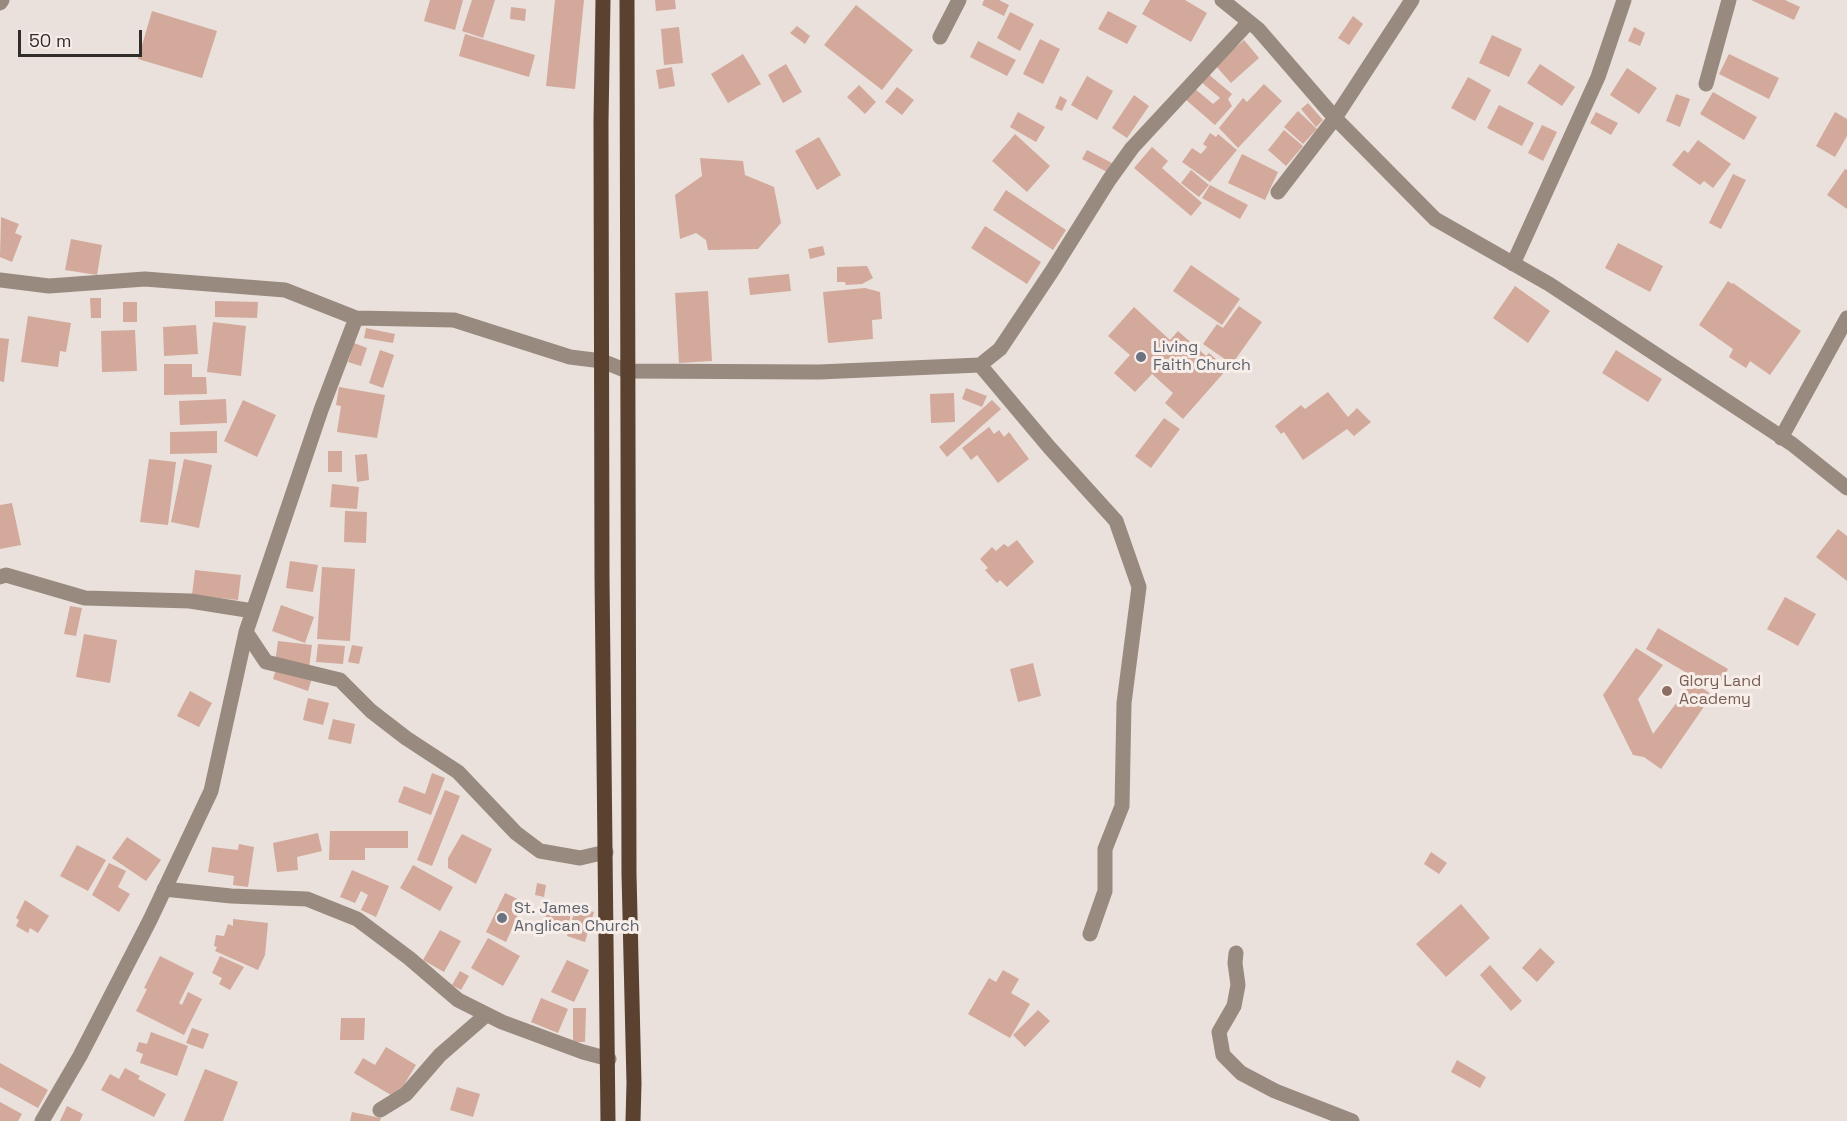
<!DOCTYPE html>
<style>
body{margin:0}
#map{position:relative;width:1847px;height:1121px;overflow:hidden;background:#eae1dc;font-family:"Space Grotesk",sans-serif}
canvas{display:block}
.scale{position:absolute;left:18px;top:30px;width:124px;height:27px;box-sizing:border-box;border:3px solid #302d2b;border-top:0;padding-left:8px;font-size:18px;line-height:21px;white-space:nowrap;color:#302d2b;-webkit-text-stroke:4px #f7eee9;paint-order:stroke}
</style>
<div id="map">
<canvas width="1847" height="1121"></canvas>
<div class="scale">50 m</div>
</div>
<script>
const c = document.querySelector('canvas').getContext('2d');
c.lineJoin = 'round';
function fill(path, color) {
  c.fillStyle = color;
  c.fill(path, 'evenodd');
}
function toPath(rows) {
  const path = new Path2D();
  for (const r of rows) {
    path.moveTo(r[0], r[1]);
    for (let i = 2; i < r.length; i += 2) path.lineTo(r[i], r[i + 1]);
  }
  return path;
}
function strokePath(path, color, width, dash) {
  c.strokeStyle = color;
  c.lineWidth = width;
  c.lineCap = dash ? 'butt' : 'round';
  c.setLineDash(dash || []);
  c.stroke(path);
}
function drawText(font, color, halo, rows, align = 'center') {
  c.font = font + ' "Space Grotesk",sans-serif';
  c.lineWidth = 6;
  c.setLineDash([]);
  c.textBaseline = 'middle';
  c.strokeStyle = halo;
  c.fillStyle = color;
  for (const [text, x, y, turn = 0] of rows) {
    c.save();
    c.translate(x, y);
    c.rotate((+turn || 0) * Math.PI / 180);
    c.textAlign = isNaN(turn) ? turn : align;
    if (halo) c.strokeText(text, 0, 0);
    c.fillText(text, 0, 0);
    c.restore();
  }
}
fill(toPath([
 [430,0,463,0,455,30,424,21],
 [472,0,495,0,483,38,462,31],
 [555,0,584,0,575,89,546,86],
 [655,0,675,0,676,9,656,11],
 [984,0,999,0,1009,5,1004,16,982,5],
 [1150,0,1185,0,1207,13,1191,42,1142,14],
 [1751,0,1785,0,1800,7,1794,20],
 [856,5,913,50,882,90,824,45],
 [511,7,526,9,525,21,510,19],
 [152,11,217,31,202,78,138,59],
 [1108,11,1137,26,1127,44,1098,29],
 [1010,12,1034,24,1020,51,997,38],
 [1353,16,1363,24,1349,45,1338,38],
 [797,26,810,36,805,44,790,33],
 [679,27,683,63,664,65,661,29],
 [1634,27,1645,33,1640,46,1628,41],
 [465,34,535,55,529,77,459,56],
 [1492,35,1522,49,1509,77,1479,63],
 [1040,39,1060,49,1043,84,1023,74],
 [1244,40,1259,58,1231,83,1215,65],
 [978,41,1016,60,1007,76,970,57],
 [743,54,761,84,728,103,711,74],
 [1729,54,1779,78,1769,99,1719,74],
 [786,64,802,92,783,103,768,75],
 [1540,64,1575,87,1562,106,1527,83],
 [672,67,675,86,659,89,656,70],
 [1627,68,1657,88,1639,114,1610,95],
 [1207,73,1232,94,1228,99,1232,106,1215,125,1185,99,1194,88,1213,104,1220,98,1200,81],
 [1087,76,1113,91,1097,120,1071,105],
 [1468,77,1491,90,1475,121,1451,108],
 [1264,84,1282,101,1238,148,1219,128,1243,98,1247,102],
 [859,85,876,102,865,114,847,97],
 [897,87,914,100,902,115,885,102],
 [1713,92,1757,117,1744,140,1700,114],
 [1676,94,1690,99,1680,127,1666,121],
 [1134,95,1149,106,1127,138,1112,128],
 [1060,96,1067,100,1062,111,1055,108],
 [1308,103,1323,120,1316,127,1301,109],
 [1499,105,1534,123,1522,146,1487,128],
 [1298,111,1317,129,1303,144,1284,127],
 [1018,112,1045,127,1036,142,1010,127],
 [1596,112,1618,123,1611,135,1590,123],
 [1835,112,1847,119,1847,136,1835,157,1816,146],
 [1542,125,1557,132,1543,161,1528,153],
 [1284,130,1303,146,1286,166,1268,150],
 [1210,133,1216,137,1218,134,1237,150,1210,182,1182,162,1192,148,1201,154,1207,147,1203,144],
 [1015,134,1050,166,1027,192,992,161],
 [819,137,841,175,817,190,795,151],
 [1698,140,1731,164,1713,188,1704,181,1700,185,1672,165,1684,150,1688,153],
 [1152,147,1168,161,1162,168,1202,203,1191,216,1134,168],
 [1087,150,1112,163,1107,172,1082,159],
 [1242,154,1278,172,1265,200,1228,183],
 [700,158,743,161,745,175,774,187,781,223,758,249,708,250,706,240,696,233,680,239,675,195,702,176],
 [1845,169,1847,170,1847,209,1827,195],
 [1191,170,1209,185,1199,197,1181,183],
 [1733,174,1746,180,1721,229,1709,223],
 [1210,185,1248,205,1240,219,1202,198],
 [1006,190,1066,230,1053,250,993,210],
 [1,217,19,224,15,233,22,236,12,262,0,257],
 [985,226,1041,262,1027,284,971,248],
 [71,239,102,245,97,275,65,270],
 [1618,243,1663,266,1650,292,1605,268],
 [823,246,825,255,810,259,808,249],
 [1191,265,1240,299,1222,325,1173,291],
 [867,266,873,278,862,284,846,285,845,282,837,282,837,267],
 [789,274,791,291,750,295,748,278],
 [1728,281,1732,284,1733,283,1801,331,1770,375,1750,361,1746,368,1729,357,1733,349,1699,325],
 [1515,286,1550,311,1528,343,1493,318],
 [865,288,880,292,882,319,872,320,873,339,828,343,823,292],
 [708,291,712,361,679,363,675,293],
 [90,298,101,298,101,318,91,318],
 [215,301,258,302,257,318,215,317],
 [123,302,137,302,137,322,123,322],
 [1239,306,1262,322,1232,364,1203,344,1217,324,1223,328],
 [1134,307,1170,340,1178,331,1206,356,1209,353,1227,369,1183,419,1165,403,1173,393,1152,374,1135,392,1114,373,1130,355,1108,336],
 [28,316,71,323,66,352,60,351,58,367,21,362],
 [213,322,246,326,241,376,207,372],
 [196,325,198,354,164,356,163,327],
 [366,328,395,334,393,343,364,338],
 [135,330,137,371,102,372,101,331],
 [0,338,9,339,4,382,0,381],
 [354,343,367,348,361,366,348,362],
 [380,350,394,355,383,388,369,383],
 [1616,350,1662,379,1648,402,1602,373],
 [164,364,192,364,192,377,206,377,207,394,164,395],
 [339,387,385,395,377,438,337,432,341,406,336,405],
 [966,388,987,396,982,407,962,399],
 [1328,392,1348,417,1357,408,1371,422,1354,436,1347,429,1303,460,1284,432,1281,434,1275,426,1301,405,1305,409],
 [954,393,955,422,931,423,930,394],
 [226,399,227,423,180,425,179,401],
 [243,400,276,415,257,457,224,441],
 [992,400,1001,409,947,457,939,447],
 [1164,418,1180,429,1151,468,1135,456],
 [989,427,994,434,999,430,1004,437,1009,432,1029,459,998,483,977,455,971,460,962,448],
 [217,431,217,453,170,454,170,432],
 [328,451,342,451,342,472,328,472],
 [367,454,369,480,357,482,355,455],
 [149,459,176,462,168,525,140,522],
 [184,459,212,465,199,528,171,522],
 [332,484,359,487,357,509,330,507],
 [12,503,21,545,0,549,0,505],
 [345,511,367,512,366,543,344,542],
 [1838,529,1847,536,1847,581,1816,557],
 [1017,540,1034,562,1007,587,1000,580,997,583,985,570,988,568,980,559,992,547,996,551,1004,544,1008,547],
 [290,561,318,565,313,592,286,588],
 [322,567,355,569,350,641,317,639],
 [195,570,241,575,238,600,192,595],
 [1785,597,1816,614,1798,646,1767,629],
 [281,605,314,617,305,643,272,631],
 [70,606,82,608,76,636,64,634],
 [1658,628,1728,669,1716,690,1646,649],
 [84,634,117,640,110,683,76,677],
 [278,641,312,645,309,668,275,663],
 [318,644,345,646,343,664,316,662],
 [352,645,363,647,359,664,348,662],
 [1636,648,1663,665,1638,699,1653,734,1693,681,1712,695,1661,769,1644,757,1633,755,1603,695],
 [1033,663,1041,696,1018,702,1010,669],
 [277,666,312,678,308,691,273,679],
 [190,691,212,703,199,727,177,716],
 [308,698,329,703,323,725,303,720],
 [333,719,355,724,351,744,328,739],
 [432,773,445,778,431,815,398,802,404,786,425,794],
 [445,790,460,796,432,866,417,860],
 [330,831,408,831,408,848,365,848,365,860,329,860],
 [318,833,322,851,297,857,298,870,277,872,273,843],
 [462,834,492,849,476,884,448,868,448,858],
 [127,837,161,860,146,881,112,858],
 [239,844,254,847,248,887,233,885,234,876,208,872,212,847,238,850],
 [77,845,106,860,88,891,60,876],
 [1431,852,1447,863,1439,874,1424,864],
 [109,863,126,871,118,887,130,894,119,912,92,895],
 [413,865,453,887,440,911,400,888],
 [352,870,389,886,376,917,361,910,368,895,361,891,355,903,340,897],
 [537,883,546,885,544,897,535,895],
 [505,893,524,902,506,942,486,932],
 [25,900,49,916,38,933,30,928,28,933,16,926,19,920,16,918],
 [548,904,572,908,567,933,543,929],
 [1461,904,1490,938,1446,977,1416,944],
 [576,907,594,912,585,942,567,936],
 [233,919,268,923,265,955,258,970,215,951,217,947,214,946,216,935,224,936,228,924,233,926],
 [440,930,461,941,444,972,423,960],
 [488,938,520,956,503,986,471,968],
 [1540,948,1555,962,1537,982,1522,968],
 [160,956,194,973,179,1003,182,1005,188,992,202,999,184,1035,136,1011,147,989,144,988],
 [220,956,244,967,230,990,219,984,222,978,212,973],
 [567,960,589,970,574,1002,551,992],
 [1490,965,1522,1001,1511,1011,1480,975],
 [1003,970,1019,979,1011,993,1030,1004,1010,1038,968,1014,989,978,996,982],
 [460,971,469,976,461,990,452,985],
 [541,998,568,1009,558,1033,531,1022],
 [573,1008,586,1008,585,1042,573,1042],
 [1038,1010,1050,1021,1025,1047,1013,1035],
 [341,1018,365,1018,364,1040,340,1040],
 [192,1028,209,1034,203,1049,186,1043],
 [151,1032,188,1046,177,1076,140,1063,143,1054,136,1051,139,1042,147,1044],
 [386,1047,416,1065,396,1098,354,1073,363,1058,375,1065],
 [1457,1060,1486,1077,1480,1088,1451,1072],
 [0,1063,48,1090,38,1108,0,1087],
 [125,1068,140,1076,138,1079,166,1094,154,1117,101,1090,110,1074,119,1079],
 [205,1069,238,1082,223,1121,184,1121],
 [457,1087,480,1094,473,1117,450,1110],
 [0,1102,22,1114,18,1121,0,1121],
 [67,1106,83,1114,80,1121,60,1121],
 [352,1112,381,1118,380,1121,350,1121]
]), '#d2a99a');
strokePath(toPath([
 [1222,0,1258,29,1335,118,1435,219,1549,284,1792,444,1847,488],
 [0,3,2,0],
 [940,37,959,0],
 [1706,84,1729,0],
 [1278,192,1335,118,1412,0],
 [1513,264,1598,77,1624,0],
 [0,280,49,286,145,279,285,290,356,318],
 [980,365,1049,447,1116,521,1139,587,1124,703,1122,806,1105,849,1105,891,1090,934],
 [1781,438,1847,318],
 [0,577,6,575,85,598,190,601,253,611],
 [246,632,266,662,340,680,371,711,406,738,458,772,516,833,540,851,580,858,606,852],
 [164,889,231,896,307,899,357,919,409,958,458,1000,502,1022,583,1052,609,1059],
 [1236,953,1235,963,1238,985,1234,1006,1219,1032,1223,1055,1241,1073,1275,1091,1352,1121],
 [380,1110,406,1094,440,1055,486,1015],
 [42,1121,80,1056,150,920,211,791,246,632,321,410,356,318,454,320,570,357,602,361,627,371,819,372,980,365,1000,349,1052,271,1109,180,1132,148,1249,22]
]), '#998a7f', 15);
strokePath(toPath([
 [603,0,601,122,602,576,608,1121],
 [627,0,629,874,634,1083,633,1121]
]), '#5b4230', 15);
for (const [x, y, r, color] of [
 [1141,357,6,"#6b7280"],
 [1667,691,6,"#8d6e63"],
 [502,918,6,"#6b7280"]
]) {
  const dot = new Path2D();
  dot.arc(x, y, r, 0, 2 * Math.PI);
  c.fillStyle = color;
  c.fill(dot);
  strokePath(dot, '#f7eee9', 2);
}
drawText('16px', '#5b616d', '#f7eee9', [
 ["Living",1153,348],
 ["Faith Church",1153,366],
 ["St. James",514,909],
 ["Anglican Church",514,927]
], 'left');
drawText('16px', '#785e54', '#f7eee9', [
 ["Glory Land",1679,682],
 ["Academy",1679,700]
], 'left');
</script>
